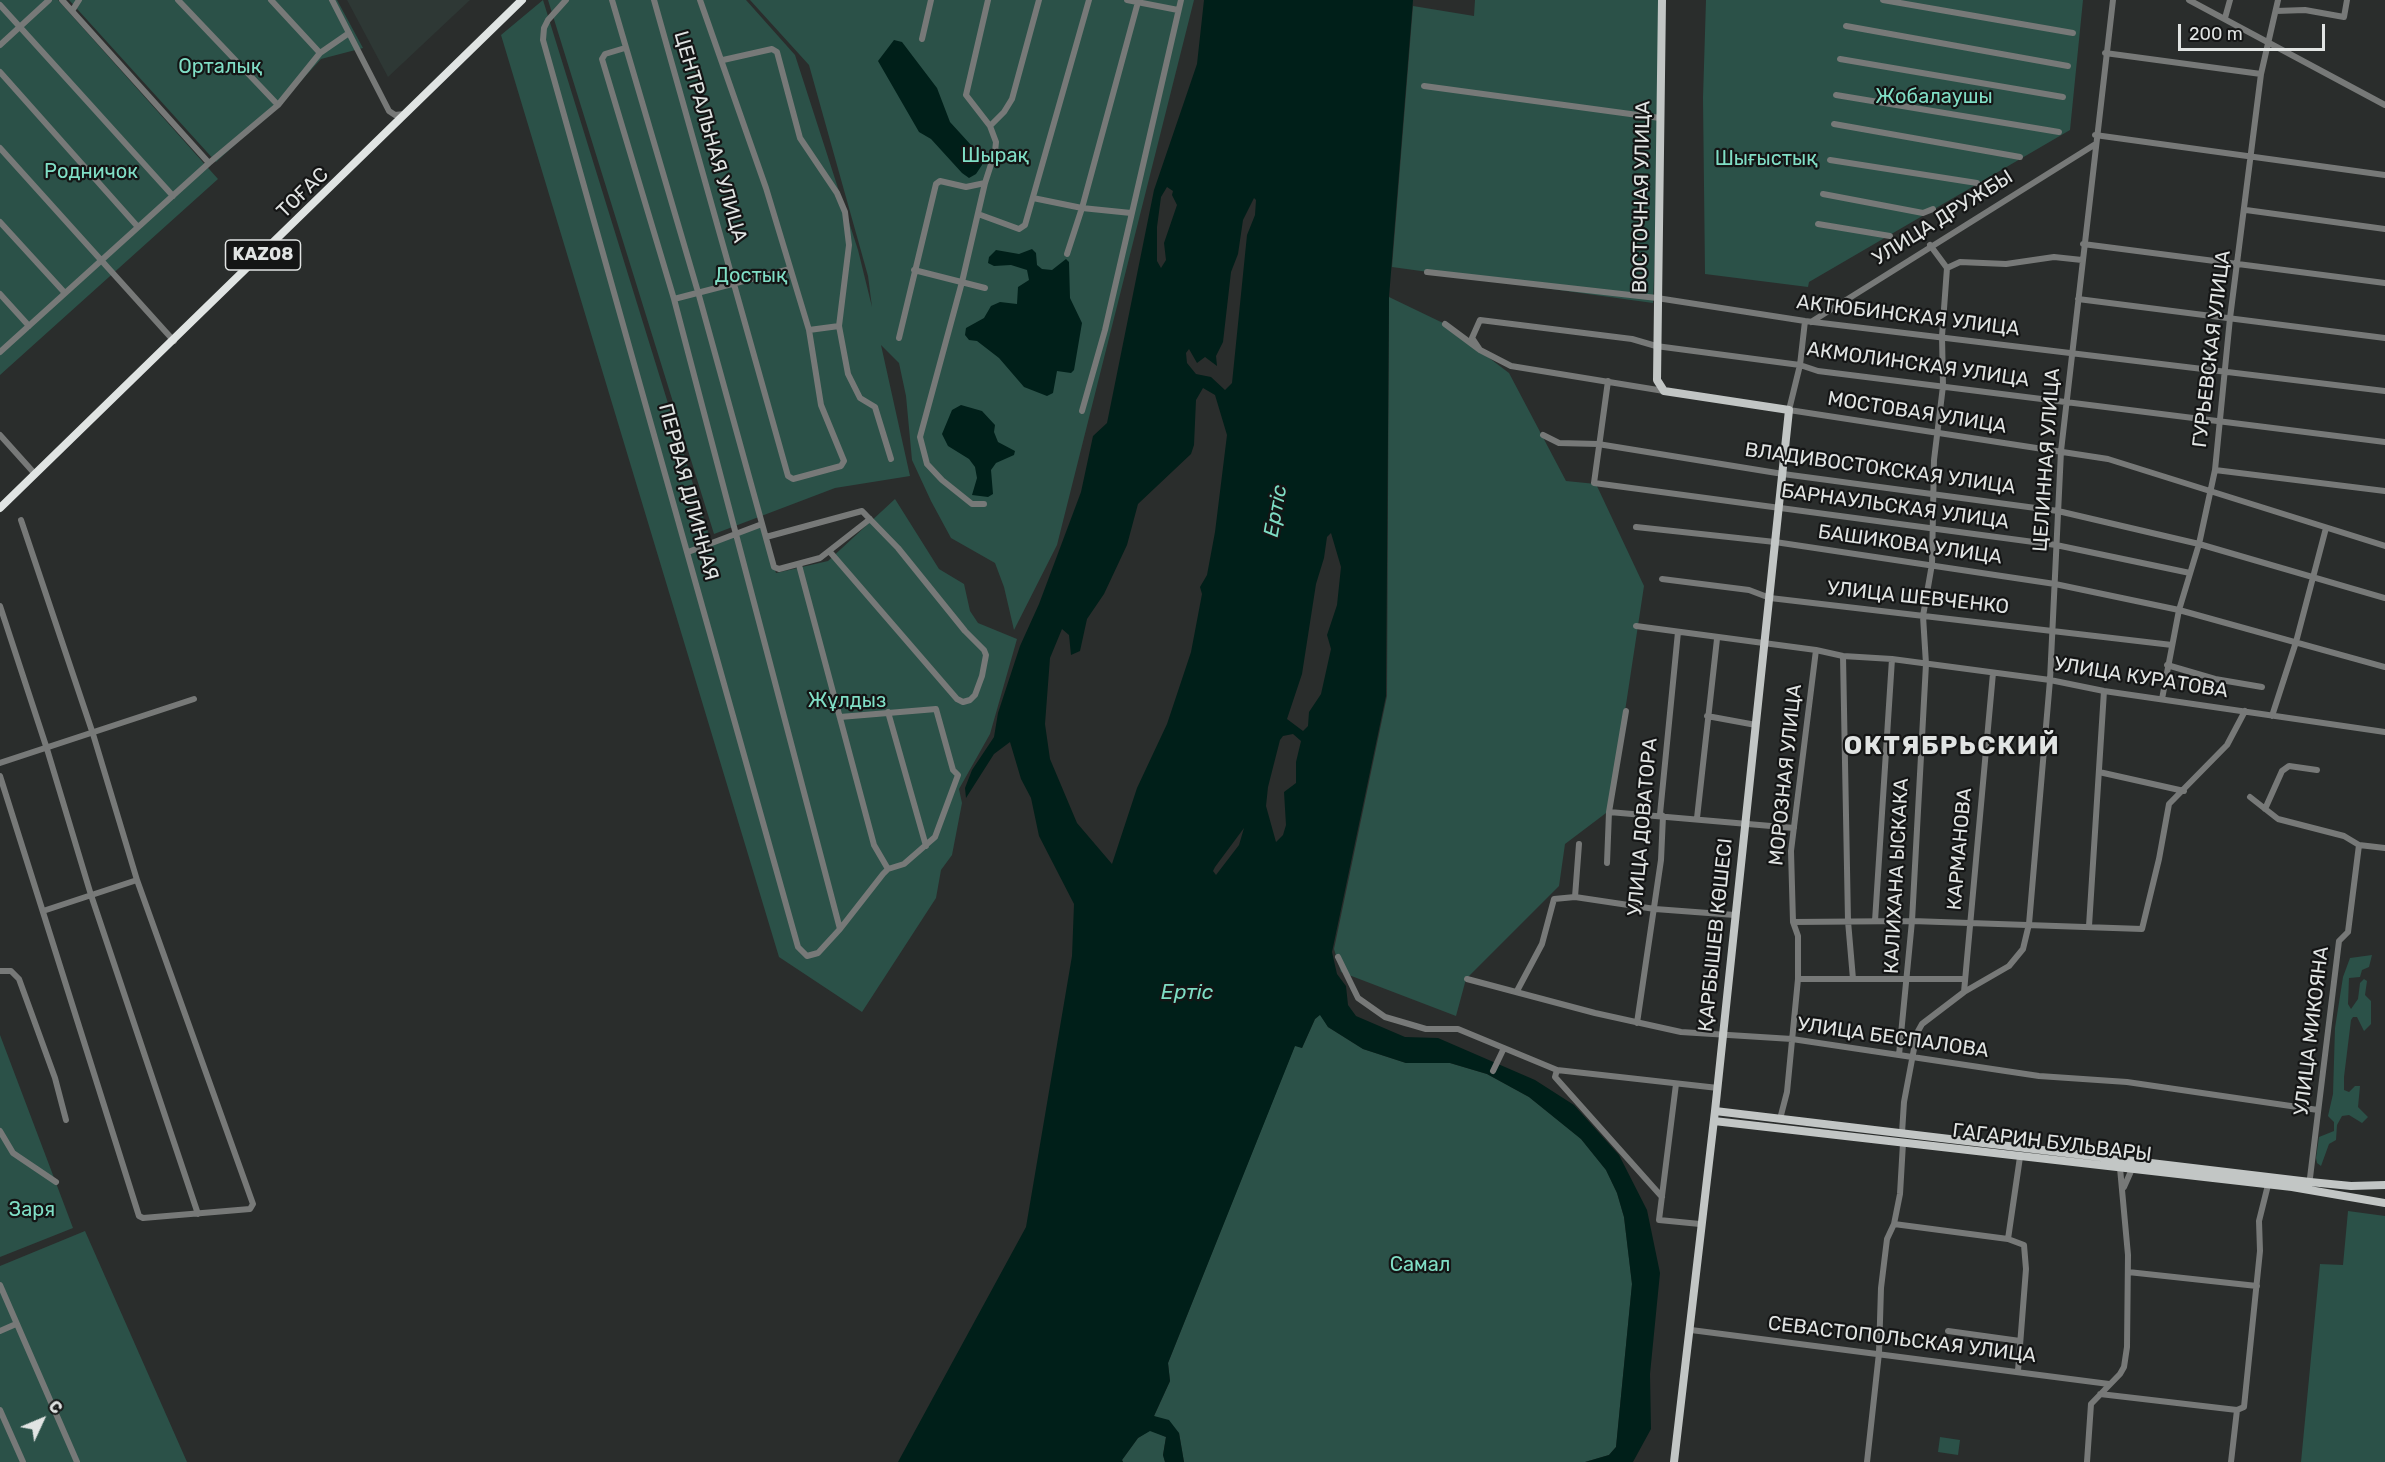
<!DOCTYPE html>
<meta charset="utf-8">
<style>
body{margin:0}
#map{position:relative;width:2385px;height:1462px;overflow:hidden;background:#2a2d2c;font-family:Rubik,sans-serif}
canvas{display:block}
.north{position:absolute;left:12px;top:1390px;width:60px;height:60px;-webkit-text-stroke:4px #141515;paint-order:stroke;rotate:46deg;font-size:16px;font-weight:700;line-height:24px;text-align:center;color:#e1e4e3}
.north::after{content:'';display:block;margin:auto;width:21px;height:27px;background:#e1e4e3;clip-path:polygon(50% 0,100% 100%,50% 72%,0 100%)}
.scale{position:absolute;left:2178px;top:24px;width:147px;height:27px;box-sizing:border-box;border:3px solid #e1e4e3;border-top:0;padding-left:8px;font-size:18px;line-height:21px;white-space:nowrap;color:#e1e4e3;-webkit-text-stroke:4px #141515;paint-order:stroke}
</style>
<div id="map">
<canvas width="2385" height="1462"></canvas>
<div class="north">С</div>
<div class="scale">200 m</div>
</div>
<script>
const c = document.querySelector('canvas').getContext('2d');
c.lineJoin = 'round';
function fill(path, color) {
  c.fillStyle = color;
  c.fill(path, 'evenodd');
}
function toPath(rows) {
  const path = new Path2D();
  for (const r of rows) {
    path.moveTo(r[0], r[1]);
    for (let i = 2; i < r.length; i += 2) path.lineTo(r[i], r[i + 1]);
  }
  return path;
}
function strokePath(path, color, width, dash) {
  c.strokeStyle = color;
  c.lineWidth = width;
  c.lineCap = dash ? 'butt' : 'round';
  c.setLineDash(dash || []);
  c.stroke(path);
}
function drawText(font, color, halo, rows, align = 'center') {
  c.font = font + ' Rubik,sans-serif';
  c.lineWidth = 4.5;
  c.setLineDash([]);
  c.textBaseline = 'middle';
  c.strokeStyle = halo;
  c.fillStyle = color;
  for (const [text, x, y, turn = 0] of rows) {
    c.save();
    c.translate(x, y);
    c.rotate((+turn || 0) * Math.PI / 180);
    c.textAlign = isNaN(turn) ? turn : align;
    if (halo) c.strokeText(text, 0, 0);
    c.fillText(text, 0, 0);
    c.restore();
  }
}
fill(toPath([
 [347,0,470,0,388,77]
]), '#2e3835');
fill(toPath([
 [0,0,58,0,218,179,0,375],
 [69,0,337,0,363,48,321,59,280,104,216,162],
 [543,0,711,542,762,524,776,573,828,561,895,499,939,569,964,584,970,611,978,623,1017,639,990,734,959,789,962,803,952,855,941,870,936,898,862,1012,779,957,501,35],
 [548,0,746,0,795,55,858,250,872,307,868,276,809,65,750,0,1194,0,1057,545,1014,630,1004,587,995,563,951,538,931,501,912,460,906,396,899,363,881,345,910,476,835,488,714,534],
 [1475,0,1665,0,1653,303,1392,267,1413,6,1474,16],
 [1706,0,2083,0,2070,130,1809,282,1808,287,1705,274,1703,98],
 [1389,297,1443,323,1509,373,1566,481,1596,484,1644,586,1610,810,1565,844,1559,886,1466,979,1456,1016,1341,972,1334,949,1387,696],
 [2372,955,2369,967,2362,970,2360,977,2349,978,2348,1004,2351,1009,2358,999,2360,983,2364,979,2367,981,2365,995,2371,1001,2371,1024,2364,1031,2357,1017,2353,1017,2351,1020,2344,1077,2344,1090,2349,1092,2355,1086,2360,1086,2358,1107,2368,1117,2362,1123,2349,1115,2342,1116,2337,1125,2336,1140,2329,1144,2321,1166,2317,1163,2316,1158,2319,1137,2334,1131,2334,1122,2328,1116,2333,1094,2335,1028,2343,977,2350,958],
 [1320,1014,1328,1027,1363,1049,1406,1063,1450,1063,1487,1074,1529,1097,1581,1139,1606,1170,1617,1193,1624,1217,1632,1284,1616,1447,1609,1455,1585,1462,1184,1462,1179,1433,1154,1416,1170,1381,1168,1363,1295,1045,1302,1048,1315,1019],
 [0,1035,73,1228,0,1257],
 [2348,1211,2385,1216,2385,1462,2301,1462,2320,1264,2343,1265],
 [85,1231,187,1462,0,1462,0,1266],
 [1150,1430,1166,1437,1163,1455,1165,1462,1123,1462,1122,1460,1138,1438],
 [1940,1437,1960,1440,1958,1455,1938,1452]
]), '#2b5148');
fill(toPath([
 [1204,0,1413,0,1389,297,1386,696,1332,952,1337,974,1346,986,1348,1005,1356,1016,1405,1037,1438,1038,1535,1080,1574,1105,1619,1155,1647,1210,1660,1273,1650,1374,1651,1429,1633,1462,1585,1462,1609,1455,1616,1447,1632,1284,1624,1217,1617,1193,1606,1170,1581,1139,1529,1097,1487,1074,1450,1063,1406,1063,1363,1049,1328,1027,1320,1015,1315,1019,1302,1048,1295,1046,1168,1363,1170,1381,1154,1416,1169,1420,1179,1433,1184,1462,1165,1462,1163,1455,1166,1437,1150,1431,1138,1438,1122,1460,1123,1462,898,1462,1026,1227,1072,956,1074,904,1039,836,1031,798,1021,779,1010,742,994,754,966,798,965,788,972,770,994,737,998,713,1020,646,1039,604,1081,492,1093,436,1107,423,1154,190,1197,64],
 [1167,187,1173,191,1172,195,1177,205,1164,243,1166,260,1161,268,1157,261,1157,227,1161,197],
 [1254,198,1256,200,1255,215,1247,235,1232,383,1225,390,1211,377,1196,374,1187,363,1186,353,1189,349,1197,363,1205,357,1217,366,1216,356,1223,342,1231,272,1238,254,1243,220],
 [1203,388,1215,395,1227,435,1215,532,1207,575,1200,587,1202,594,1191,652,1167,724,1137,788,1112,864,1077,823,1050,759,1045,724,1050,658,1062,629,1069,635,1071,655,1080,651,1087,619,1104,594,1127,545,1138,504,1191,454,1194,445,1196,400],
 [1331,533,1341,567,1337,605,1327,635,1331,649,1321,694,1309,712,1308,726,1303,731,1287,719,1302,674,1316,584,1324,558,1327,537],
 [1293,734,1301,741,1296,762,1296,783,1284,792,1286,825,1283,835,1276,842,1266,806,1268,787,1280,740,1283,736],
 [1244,828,1239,845,1216,875,1213,871,1215,867],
 [894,40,902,42,937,88,950,122,981,156,982,165,976,174,969,178,962,173,931,139,919,132,878,61],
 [1032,249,1036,253,1037,265,1042,269,1052,270,1066,259,1069,262,1070,298,1082,323,1074,370,1071,373,1057,371,1053,393,1047,396,1024,387,999,358,977,341,969,340,965,335,966,328,984,318,991,306,1000,302,1017,304,1018,287,1029,280,1027,270,1011,265,994,266,988,263,989,257,996,250,1019,254],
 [961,405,982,411,995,425,994,432,998,442,1015,451,1014,455,996,463,991,470,993,494,988,497,972,495,977,478,975,467,969,459,948,446,942,434,952,410]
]), '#001f19');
strokePath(toPath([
 [178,0,278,105],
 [271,0,320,53],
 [332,0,389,111,395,115,404,114],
 [566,0,548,20,544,28,543,40,798,947,807,956,818,953,840,929,883,874,888,869,904,864,935,837,958,775,953,770,936,709,840,717],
 [612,0,698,292,774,567,779,569,820,558,870,519],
 [654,0,788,476,793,479,841,466,844,461,821,405,809,330,766,188,700,0],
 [1127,0,1178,10],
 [1883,0,2073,33],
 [2189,0,2385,105],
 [0,5,173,196],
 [72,11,79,0],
 [2276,11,2305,10,2344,17,2347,0],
 [2225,18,2230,0],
 [1846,26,2068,66],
 [922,39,931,0],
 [0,45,49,0],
 [625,48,605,54,602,59,674,299,840,929],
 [2105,53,2261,74],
 [1840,59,2063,97],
 [723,60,772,49,777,52,800,138,837,193,845,212,849,245,839,326,848,374,860,398,875,407,891,459],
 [0,72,138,227],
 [1424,86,1660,118],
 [1836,95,2059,132],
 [1834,124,2020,157],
 [990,126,1004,112,1012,99,1039,0],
 [2095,135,2385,175],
 [0,148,174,341],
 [1830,160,1977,183],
 [209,163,278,105,320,53,349,33],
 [1823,194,1923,213,1933,209],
 [1033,198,1082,208,1131,213],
 [2246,210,2385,229],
 [978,214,1019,229,1025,225,1089,0],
 [0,222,64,292],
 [1818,224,1890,236],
 [2083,244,2385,283],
 [1067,254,1082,208,1138,2],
 [1947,268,1960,262,2006,264,2054,257,2082,260],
 [914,270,985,288],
 [1427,272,1657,298,1805,321,2385,391],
 [0,294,29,326],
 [674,299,790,269],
 [2078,299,2385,338],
 [1805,321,1800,365,1789,410,2108,459,2385,546],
 [1811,322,2094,145],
 [1445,324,1480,350,1511,366,1664,391],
 [809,330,839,326],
 [899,338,936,184,940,181,966,187,985,183],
 [1480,350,1472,338,1480,320,1632,339,1656,346,1800,365,1818,371,2385,442],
 [0,352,209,163,62,0],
 [1608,381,1594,483,2056,545,2190,573],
 [1082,411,1105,330,1181,0],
 [0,435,35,474],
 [1543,435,1559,443,1598,444,1783,474,2058,511,2199,544,2385,598],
 [2215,470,2385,491],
 [984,504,972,504,942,480,927,464,920,437,962,282,985,183,995,152,996,142,990,126,966,95,988,0],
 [1636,527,1775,542,2055,584,2179,610,2385,667],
 [766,537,862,511,898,548,965,631,984,650,986,655,982,676,975,695,970,700,963,702,957,699,830,552],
 [688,552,762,524],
 [799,565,874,845,888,869],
 [1662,579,1749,590,1770,598,2172,645],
 [0,606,47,749,91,895,198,1214],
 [1636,626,1816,650,1843,656,1892,659,2050,680,2104,691,2385,732],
 [1843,656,1848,921,1853,979],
 [2167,665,2215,679,2262,687],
 [2162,699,2179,610,2199,544,2215,470,2230,318,2261,74,2278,0],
 [888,712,926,846],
 [1707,716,1756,725],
 [2272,716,2296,642,2326,528],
 [0,763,194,699],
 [2099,772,2184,791],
 [0,776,139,1216,143,1218,250,1209,253,1204,137,880,93,734,21,520],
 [2250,797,2278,819,2344,836,2359,845,2385,848],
 [2265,809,2282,771,2289,766,2317,770],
 [1609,812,1794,828],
 [1697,818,1717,639],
 [1607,863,1609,812,1626,711],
 [1575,897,1655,909,1735,915],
 [43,911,137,880],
 [1875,921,1892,659],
 [1793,922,1912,921,2142,929,2159,859,2169,804,2227,745,2245,711],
 [2089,926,2104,691],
 [1338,957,1358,998,1385,1017,1426,1029,1458,1029,1557,1070,1718,1088],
 [0,971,11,971,19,979,55,1078,66,1120],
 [1467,979,1595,1013,1681,1032,1792,1039,2039,1076,2127,1082,2318,1110],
 [1798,979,1965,979],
 [1517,991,1542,944,1554,899,1575,897,1579,844],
 [1964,992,1993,673],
 [1637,1023,1661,860,1663,816,1660,814,1678,632],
 [1899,1055,1912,921,1926,664,1923,616,1932,564,1934,460,1943,386,1942,336,1947,268,1930,245],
 [1557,1070,1555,1077,1662,1197],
 [1493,1071,1504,1048],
 [1676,1084,1659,1220,1700,1224],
 [1780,1119,1787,1092,1798,979,1798,936,1793,922,1791,851,1816,650],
 [0,1131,13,1153,56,1182],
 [1902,1133,1904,1102,1917,1033,1922,1024,1964,992,2009,966,2023,949,2029,924,2050,680,2061,451,2113,0],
 [2309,1186,2339,941,2348,932,2359,845],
 [2124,1187,2132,1169],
 [1894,1224,2008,1239,2024,1245,2026,1269,2018,1371],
 [2008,1239,2020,1157],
 [2128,1272,2257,1286],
 [0,1285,77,1462],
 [1691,1330,2109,1384],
 [0,1331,16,1324],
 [1948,1331,2020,1341],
 [2100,1394,2237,1410],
 [0,1410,23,1462],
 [2237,1410,2244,1407,2260,1251,2259,1221,2268,1185],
 [1867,1462,1879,1353,1881,1288,1887,1239,1894,1224,1900,1194,1903,1143],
 [2087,1462,2091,1404,2120,1374,2124,1367,2127,1347,2128,1255,2120,1168],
 [2231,1462,2237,1410]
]), '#777978', 6);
strokePath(toPath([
 [1662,0,1657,380,1664,391,1789,410,1715,1111,1674,1462],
 [1715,1111,2310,1182,2351,1186,2385,1185],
 [1714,1121,2292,1187,2385,1203]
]), '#c2c6c5', 8);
strokePath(toPath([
 [0,508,522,0]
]), '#e0e4e3', 8);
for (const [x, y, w] of [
 [263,255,75]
]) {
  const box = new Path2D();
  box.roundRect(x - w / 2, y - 15, w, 30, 4.5);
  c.fillStyle = '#141515';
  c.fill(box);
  strokePath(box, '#e1e4e3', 1.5);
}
drawText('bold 18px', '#e1e4e3', null, [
 ["KAZ08",263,255]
]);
drawText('20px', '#80dfc6', '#141515', [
 ["Орталық",220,67],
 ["Жобалаушы",1934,97],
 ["Шырақ",995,156],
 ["Шығыстық",1766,159],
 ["Родничок",91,172],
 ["Достық",751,276],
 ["Жұлдыз",847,701],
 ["Заря",32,1210],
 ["Самал",1420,1265]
]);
drawText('20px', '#e1e4e3', '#141515', [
 ["ЦЕНТРАЛЬНАЯ УЛИЦА",710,137,74],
 ["ТОҒАС",303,193,-44],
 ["ВОСТОЧНАЯ УЛИЦА",1642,197,-89],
 ["УЛИЦА ДРУЖБЫ",1943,218,-32],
 ["АКТЮБИНСКАЯ УЛИЦА",1908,316,7],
 ["ГУРЬЕВСКАЯ УЛИЦА",2212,349,-83],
 ["АКМОЛИНСКАЯ УЛИЦА",1918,365,8],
 ["МОСТОВАЯ УЛИЦА",1917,413,9],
 ["ЦЕЛИННАЯ УЛИЦА",2047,460,-86],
 ["ВЛАДИВОСТОКСКАЯ УЛИЦА",1880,469,8],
 ["ПЕРВАЯ ДЛИННАЯ",688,492,75],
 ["БАРНАУЛЬСКАЯ УЛИЦА",1895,507,8],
 ["БАШИКОВА УЛИЦА",1910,545,8],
 ["УЛИЦА ШЕВЧЕНКО",1918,598,6],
 ["УЛИЦА КУРАТОВА",2141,678,9],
 ["МОРОЗНАЯ УЛИЦА",1786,775,-84],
 ["УЛИЦА ДОВАТОРА",1643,827,-85],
 ["КАРМАНОВА",1960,849,-85],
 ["КАЛИХАНА ЫСКАКА",1897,876,-87],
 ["ҚАРБЫШЕВ КӨШЕСІ",1716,935,-84],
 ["УЛИЦА МИКОЯНА",2312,1031,-83],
 ["УЛИЦА БЕСПАЛОВА",1893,1038,8],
 ["ГАГАРИН БУЛЬВАРЫ",2052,1143,7],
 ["СЕВАСТОПОЛЬСКАЯ УЛИЦА",1902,1340,7]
]);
drawText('italic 21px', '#7eddc4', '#141515', [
 ["Ертіс",1276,511,-80],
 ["Ертіс",1187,993]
]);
c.letterSpacing = '1.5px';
drawText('bold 26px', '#e1e4e3', '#141515', [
 ["ОКТЯБРЬСКИЙ",1952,746]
]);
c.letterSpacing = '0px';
</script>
